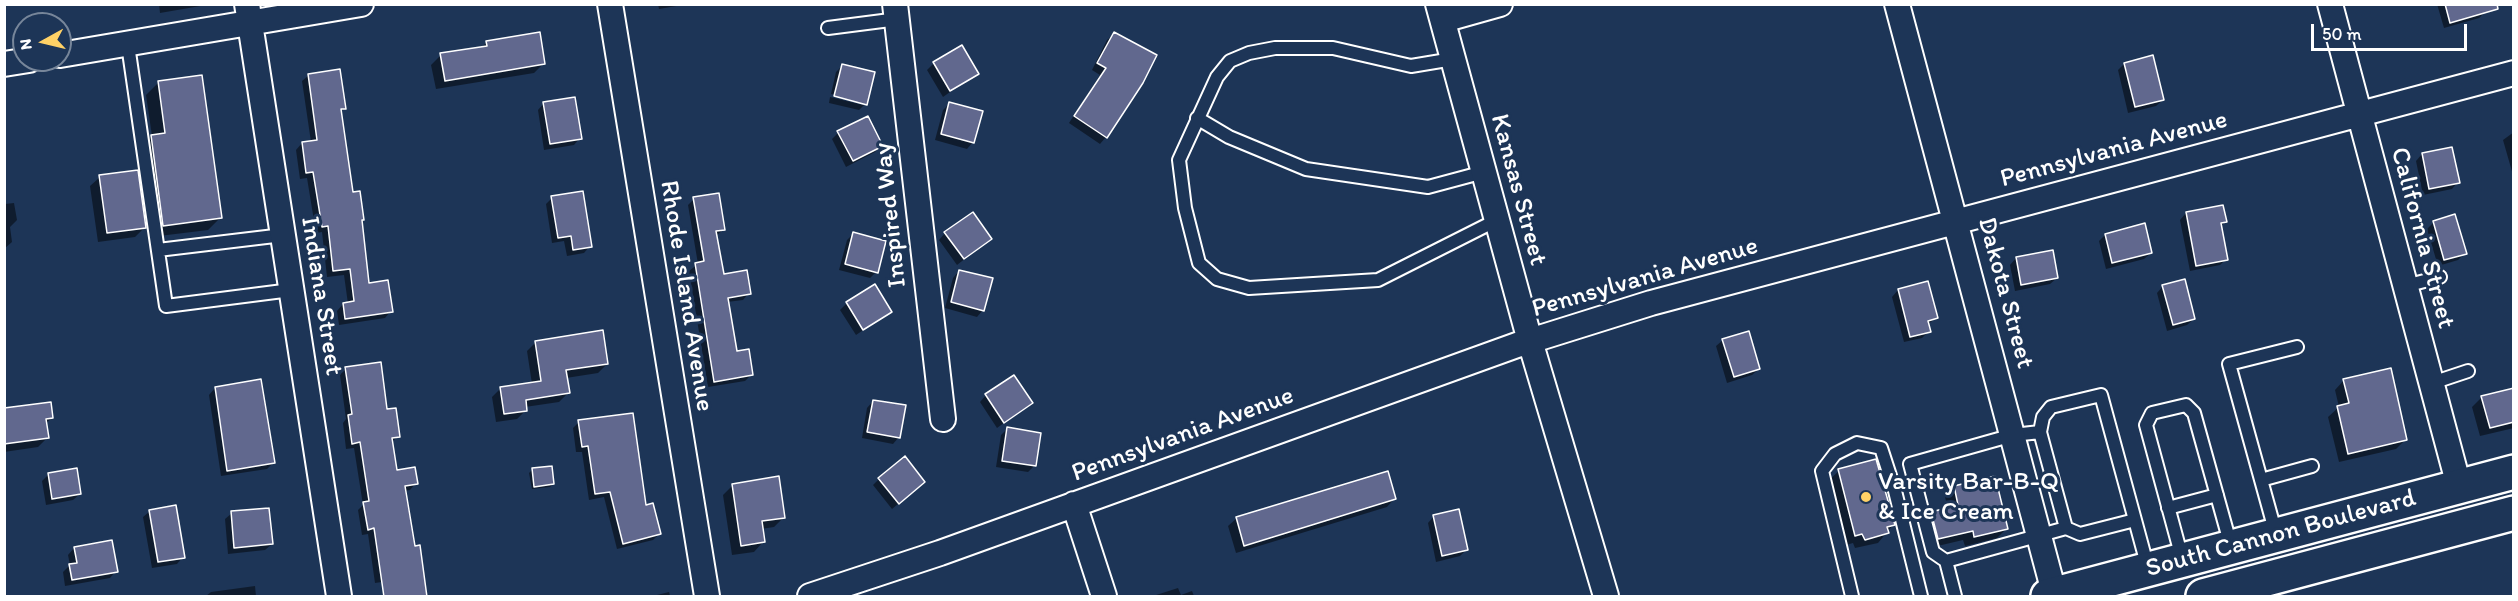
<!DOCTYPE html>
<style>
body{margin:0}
#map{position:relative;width:2518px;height:601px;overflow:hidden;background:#1d3557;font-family:Itim,sans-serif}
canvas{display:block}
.frame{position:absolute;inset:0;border:6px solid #fff;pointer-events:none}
.north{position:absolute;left:12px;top:12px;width:60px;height:60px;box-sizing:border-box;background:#1d3557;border:2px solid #77869a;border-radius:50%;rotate:262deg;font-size:16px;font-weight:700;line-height:24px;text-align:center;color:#fff}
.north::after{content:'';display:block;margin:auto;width:21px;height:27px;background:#ffd166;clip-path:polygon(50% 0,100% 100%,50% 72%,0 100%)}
.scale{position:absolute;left:2311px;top:24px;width:156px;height:27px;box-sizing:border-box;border:3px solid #fff;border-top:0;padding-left:8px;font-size:18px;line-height:21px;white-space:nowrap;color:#fff;-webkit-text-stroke:4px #1d3557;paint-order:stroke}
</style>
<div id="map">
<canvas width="2518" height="601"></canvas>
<div class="frame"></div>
<div class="north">N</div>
<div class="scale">50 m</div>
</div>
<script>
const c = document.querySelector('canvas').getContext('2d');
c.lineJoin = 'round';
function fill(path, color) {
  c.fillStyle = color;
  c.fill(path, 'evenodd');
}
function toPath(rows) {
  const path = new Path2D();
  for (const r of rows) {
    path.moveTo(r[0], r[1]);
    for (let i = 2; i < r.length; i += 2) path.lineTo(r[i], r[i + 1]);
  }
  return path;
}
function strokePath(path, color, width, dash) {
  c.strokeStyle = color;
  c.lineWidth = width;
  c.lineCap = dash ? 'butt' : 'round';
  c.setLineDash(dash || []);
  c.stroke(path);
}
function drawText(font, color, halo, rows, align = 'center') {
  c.font = font + ' Itim,sans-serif';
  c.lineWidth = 6;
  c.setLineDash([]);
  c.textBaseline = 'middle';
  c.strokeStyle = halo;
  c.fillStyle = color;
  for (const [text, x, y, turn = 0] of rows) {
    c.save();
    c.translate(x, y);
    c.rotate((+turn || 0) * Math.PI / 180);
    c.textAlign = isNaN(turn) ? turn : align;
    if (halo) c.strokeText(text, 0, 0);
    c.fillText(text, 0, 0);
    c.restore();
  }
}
fill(toPath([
 [159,4,212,4,160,13],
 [658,4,688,4,659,9],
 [2437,4,2483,4,2485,12,2479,18,2444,28],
 [1114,34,1106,137,1100,144,1069,123,1100,75,1092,70,1107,40],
 [487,42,544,63,534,73,436,89,431,65,441,55,481,48],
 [962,47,977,73,943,97,927,70,934,63],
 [2124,64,2163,100,2156,106,2128,113,2118,70],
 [843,65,865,104,859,110,829,103,830,97,863,105,863,102,831,94,836,72],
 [309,75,344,108,340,112,352,194,360,221,368,284,391,311,385,318,339,325,337,311,343,304,348,304,344,275,327,277,322,232,316,233,307,178,300,179,296,150,302,143,311,142,302,81],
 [158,83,220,218,208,230,151,237,139,148,152,136,146,95],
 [544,103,580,138,574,145,544,150,538,110],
 [949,104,973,142,967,149,935,140,943,110],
 [2514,132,2514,175,2513,175,2503,140],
 [838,133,881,145,875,152,846,167,832,139],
 [2422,154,2458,182,2452,189,2423,195,2416,161],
 [100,177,145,227,135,237,98,242,90,186],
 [552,198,590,246,584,253,567,256,564,241,552,243,546,204],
 [694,199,724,229,716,236,723,276,749,293,743,300,727,302,735,353,751,375,745,381,708,387,689,271,698,264,688,205],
 [4,201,5,204,14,203,17,220,10,227,12,242,4,249],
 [2186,213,2225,222,2220,227,2226,259,2220,265,2190,271,2180,220],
 [2454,216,2465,253,2458,260,2438,266,2427,229,2433,223],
 [854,233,876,272,870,278,839,270,847,240],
 [945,233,990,239,957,265,939,240],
 [2105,235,2151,253,2144,259,2106,269,2099,241],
 [2016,258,2057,278,2050,284,2015,291,2010,265],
 [959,271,983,310,977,317,945,308,953,278],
 [2163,286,2194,319,2187,325,2167,331,2157,293],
 [1898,290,1936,318,1927,325,1929,331,1922,338,1904,342,1892,297],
 [847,303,890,312,856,335,840,310],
 [1723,340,1759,369,1752,375,1727,383,1716,346],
 [536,342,607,364,598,373,566,378,568,393,559,402,525,407,526,410,517,419,496,422,492,397,501,388,532,384,527,351],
 [346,368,386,411,398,436,391,443,396,472,416,483,410,490,404,491,415,577,375,583,368,534,362,535,358,510,363,505,354,448,346,449,343,423,346,419,340,375],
 [2344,380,2406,439,2396,449,2339,462,2328,417,2339,407,2335,390],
 [215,388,274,462,267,469,221,476,209,395],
 [2514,389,2514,428,2480,436,2472,407,2482,397],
 [986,395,1031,403,997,428,980,402],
 [873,401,899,437,893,444,862,438,867,408],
 [4,410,52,418,45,424,47,438,38,447,4,452],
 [579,422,645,507,659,534,653,540,617,549,604,497,589,500,582,452,576,452,573,428],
 [1007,429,1034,466,1028,472,996,467,1001,435],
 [76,470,80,494,73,500,46,505,42,481,48,475],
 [532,470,553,484,550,487,532,489,529,473],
 [1839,471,1893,525,1878,543,1855,548,1853,543,1846,545,1829,480],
 [879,479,917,488,892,509,873,485],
 [733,485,784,517,774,527,761,529,763,542,754,552,732,555,723,495],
 [1954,487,2006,529,1997,538,1965,546,1963,540,1929,548,1922,523,1932,513,1948,509,1945,497],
 [1395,498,1387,507,1236,553,1228,526,1237,518],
 [150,511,183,557,177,564,152,568,143,517],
 [232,513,272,544,265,550,228,554,225,519],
 [1434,516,1466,550,1460,556,1436,562,1428,523],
 [74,548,116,571,110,578,65,586,63,572,70,565,68,555],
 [255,586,256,596,206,596,211,592],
 [1178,588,1181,595,1192,591,1194,596,1153,596],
 [669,592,670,596,653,596]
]), '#0007');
const building = toPath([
 [2445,4,2497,4,2498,9,2450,23,2445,4],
 [540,32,545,64,445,81,440,53,487,46,486,41,540,32],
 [1114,32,1157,55,1143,83,1107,138,1074,116,1106,68,1097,63,1114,32],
 [962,45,979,74,950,91,933,62,962,45],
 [2153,55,2164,100,2135,107,2124,63,2153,55],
 [842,64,875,72,867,105,834,96,842,64],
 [340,69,346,109,341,109,353,192,360,191,364,220,362,220,369,283,388,280,393,312,345,319,343,303,354,301,350,269,333,271,328,226,322,227,313,172,306,173,302,142,317,140,308,74,340,69],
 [202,75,222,218,163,226,151,135,165,133,158,81,202,75],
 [575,97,582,139,550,144,543,102,575,97],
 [949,102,983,111,974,143,941,134,949,102],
 [868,116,883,146,853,161,837,131,868,116],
 [2452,147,2460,183,2429,189,2422,153,2452,147],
 [138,170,146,228,107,233,99,175,138,170],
 [583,191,592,247,573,250,571,236,558,238,551,196,583,191],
 [719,193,725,230,716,231,724,274,747,270,751,294,728,298,737,351,749,349,753,375,714,382,695,263,704,261,693,197,719,193],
 [2223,205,2227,222,2221,223,2228,260,2196,266,2186,212,2223,205],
 [973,212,992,239,964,259,944,232,973,212],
 [2455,214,2467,254,2444,260,2433,221,2455,214],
 [2145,223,2152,253,2112,263,2105,234,2145,223],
 [853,232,886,241,878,273,845,264,853,232],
 [2053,250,2058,278,2021,285,2016,257,2053,250],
 [959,270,993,278,984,311,951,302,959,270],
 [2185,279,2195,319,2173,325,2162,285,2185,279],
 [1928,281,1938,318,1928,321,1931,332,1910,337,1898,289,1928,281],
 [875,284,892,312,863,330,846,302,875,284],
 [603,330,608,364,566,370,570,393,526,400,527,411,504,414,500,387,541,381,535,341,603,330],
 [1749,331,1760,369,1734,377,1722,339,1749,331],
 [381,362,387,409,396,408,400,437,392,438,397,470,415,467,418,484,405,486,415,546,420,545,427,597,384,597,374,528,368,530,363,502,369,501,360,442,352,444,348,415,352,414,345,367,381,362],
 [2391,368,2407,440,2348,454,2337,406,2349,403,2343,379,2391,368],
 [1014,375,1033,403,1004,423,985,394,1014,375],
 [261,379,275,463,227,471,215,387,261,379],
 [2514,388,2514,422,2490,428,2481,396,2514,388],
 [873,400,906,405,900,438,867,432,873,400],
 [51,402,53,418,46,419,49,438,4,444,4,408,51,402],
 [633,413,646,505,653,503,661,534,623,544,610,492,595,494,588,446,582,447,578,420,633,413],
 [1007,427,1041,433,1036,466,1002,461,1007,427],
 [905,456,925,482,899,504,878,478,905,456],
 [1876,459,1895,525,1887,527,1889,533,1865,540,1862,534,1855,536,1838,469,1876,459],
 [552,466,554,484,534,487,532,468,552,466],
 [77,468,81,494,52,499,48,473,77,468],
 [1388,471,1396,499,1244,546,1236,517,1388,471],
 [779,476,785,518,762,521,765,542,741,546,732,484,779,476],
 [1995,476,2008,529,1974,537,1973,531,1938,539,1931,512,1958,505,1954,486,1995,476],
 [176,505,185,558,158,562,149,510,176,505],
 [269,508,273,544,234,548,231,511,269,508],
 [1459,509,1468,550,1442,556,1433,515,1459,509],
 [112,540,118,572,72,580,69,564,77,563,74,547,112,540]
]);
fill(building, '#61688e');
strokePath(building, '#fff', 1.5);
const service = toPath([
 [828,28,898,19],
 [128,45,166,306,291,290],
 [1453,59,1411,66,1333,48,1275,48,1249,53,1230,61,1217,77,1179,160,1185,208,1199,263,1217,279,1249,288,1378,280,1497,220],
 [1197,118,1229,137,1306,169,1428,187,1484,172],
 [158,250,283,235],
 [2405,286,2440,277],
 [2432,383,2468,371],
 [2261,480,2312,466],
 [2168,508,2217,495],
 [2135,520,2080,534,2066,528,2040,432,2043,417,2051,407,2101,395,2135,520,2148,568],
 [2276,534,2229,364,2297,347],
 [2182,558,2146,425,2152,413,2186,405,2194,413,2231,546],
 [1946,561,1933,552,1910,464,2013,435,2040,432],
 [1852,596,1822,471,1835,454,1857,443,1881,448,1895,491,1921,596],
 [1955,596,1946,561,2066,528]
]);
const minor = toPath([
 [247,4,339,596],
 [610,4,707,596],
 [895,4,943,419],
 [1438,4,1530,341,1606,596],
 [1897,4,2055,596],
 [2330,4,2459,486],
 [1443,20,1500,4],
 [60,55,361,4],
 [4,64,29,60],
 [1074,504,1104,596],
 [810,596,940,553,1517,345,1651,303,2514,73]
]);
const primary = toPath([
 [2048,596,2514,472],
 [2203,596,2514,513]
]);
strokePath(service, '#fff', 16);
strokePath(minor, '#fff', 28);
strokePath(primary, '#fff', 38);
strokePath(service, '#1d3557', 12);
strokePath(minor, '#1d3557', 24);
strokePath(primary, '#1d3557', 33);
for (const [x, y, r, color] of [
 [1866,497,6,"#ffd166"]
]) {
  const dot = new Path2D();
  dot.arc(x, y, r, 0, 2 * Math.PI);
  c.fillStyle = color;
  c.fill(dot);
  strokePath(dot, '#1d3557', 2);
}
drawText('26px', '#fff', '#1d3557', [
 ["Pennsylvania Avenue",2114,150,-15],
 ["Kansas Street",1518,190,75],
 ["Inspired Way",891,215,-96],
 ["California Street",2422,238,75],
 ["Pennsylvania Avenue",1645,278,-16],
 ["Dakota Street",2005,293,75],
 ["Indiana Street",321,296,81],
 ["Rhode Island Avenue",686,296,81],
 ["Pennsylvania Avenue",1183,435,-20],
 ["South Cannon Boulevard",2281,534,-15]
]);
drawText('26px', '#fff', '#1d3557', [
 ["Varsity Bar-B-Q",1878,482],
 ["& Ice Cream",1878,512]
], 'left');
</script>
